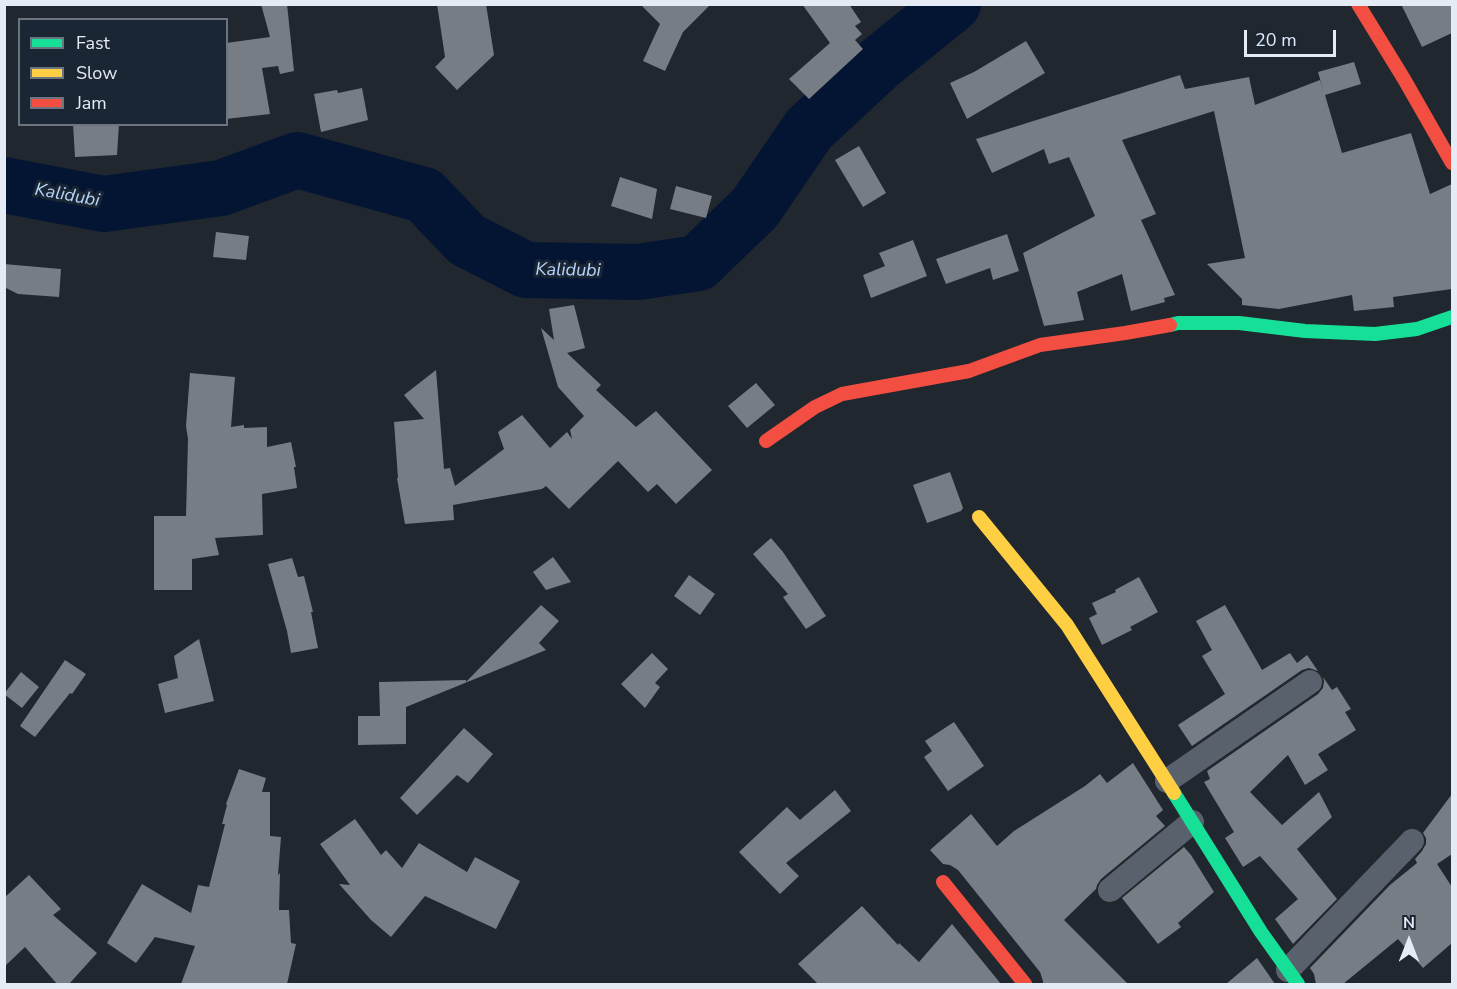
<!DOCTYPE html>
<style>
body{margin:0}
#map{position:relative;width:1457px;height:989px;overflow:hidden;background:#21272e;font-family:"Nunito Sans",sans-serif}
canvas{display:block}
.frame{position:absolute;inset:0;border:6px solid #e4ebf5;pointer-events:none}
.legend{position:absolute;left:18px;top:18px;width:210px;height:108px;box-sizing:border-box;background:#1b2634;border:2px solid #6b7581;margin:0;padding:8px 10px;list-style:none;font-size:18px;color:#e4ebf5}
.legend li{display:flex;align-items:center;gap:12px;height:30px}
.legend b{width:30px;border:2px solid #6b7581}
.north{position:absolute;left:1379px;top:911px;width:60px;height:60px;-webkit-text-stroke:4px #1b2634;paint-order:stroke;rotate:0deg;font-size:16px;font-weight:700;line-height:24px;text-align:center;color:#e4ebf5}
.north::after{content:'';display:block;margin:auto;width:21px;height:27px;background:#e4ebf5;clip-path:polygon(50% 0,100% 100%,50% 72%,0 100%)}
.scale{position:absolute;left:1244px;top:30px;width:92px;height:27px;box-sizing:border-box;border:3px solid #e4ebf5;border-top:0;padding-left:8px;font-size:18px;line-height:21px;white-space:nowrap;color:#e4ebf5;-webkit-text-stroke:4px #1b2634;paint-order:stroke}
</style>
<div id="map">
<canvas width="1457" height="989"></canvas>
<div class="frame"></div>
<ul class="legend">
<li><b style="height:8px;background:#16e098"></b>Fast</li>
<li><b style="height:8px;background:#ffcf43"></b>Slow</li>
<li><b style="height:8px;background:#f24e42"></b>Jam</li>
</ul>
<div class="north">N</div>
<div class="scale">20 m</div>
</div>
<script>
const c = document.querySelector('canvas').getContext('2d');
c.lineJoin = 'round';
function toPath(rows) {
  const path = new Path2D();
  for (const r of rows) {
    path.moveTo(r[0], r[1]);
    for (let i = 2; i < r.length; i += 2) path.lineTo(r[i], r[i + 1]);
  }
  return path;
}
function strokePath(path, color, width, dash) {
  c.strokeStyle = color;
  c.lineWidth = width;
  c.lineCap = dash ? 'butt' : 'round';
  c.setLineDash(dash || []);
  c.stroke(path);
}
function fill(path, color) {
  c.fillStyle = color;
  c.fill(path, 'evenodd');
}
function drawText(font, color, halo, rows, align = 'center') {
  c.font = font + ' "Nunito Sans",sans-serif';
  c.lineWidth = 6;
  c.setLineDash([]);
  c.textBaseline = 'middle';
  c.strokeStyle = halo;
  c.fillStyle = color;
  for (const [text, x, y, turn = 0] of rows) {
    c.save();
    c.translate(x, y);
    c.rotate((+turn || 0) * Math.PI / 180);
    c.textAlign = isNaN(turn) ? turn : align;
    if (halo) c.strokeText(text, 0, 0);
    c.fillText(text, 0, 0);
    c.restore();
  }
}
strokePath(toPath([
 [4,185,104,204,221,188,297,160,424,195,467,240,526,270,638,272,698,263,755,208,809,129,879,64,953,4]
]), '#031532', 56);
fill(toPath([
 [261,4,287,4,294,71,280,74,278,66,262,68,270,114,226,119,226,43,270,37],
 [437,4,486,4,494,55,457,90,435,67,445,57],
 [640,4,711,4,683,32,665,71,643,61,660,24],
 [802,4,849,4,861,22,855,26,862,34,855,40,863,49,809,99,789,79,830,43],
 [1401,4,1452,4,1452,33,1422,47],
 [1026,41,1045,73,967,119,950,83,974,72],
 [1354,62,1361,84,1325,95,1342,153,1411,133,1430,194,1452,184,1452,289,1393,297,1394,307,1354,311,1352,295,1279,309,1242,305,1242,299,1207,264,1245,258,1214,111,1122,140,1156,214,1141,220,1175,295,1164,298,1165,302,1131,311,1122,274,1077,292,1084,320,1044,326,1023,253,1095,216,1069,157,1049,164,1044,149,992,173,976,139,1180,75,1185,89,1249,77,1255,105,1320,80,1324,93,1318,72],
 [362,88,368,120,321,132,314,94,337,90,338,93],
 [73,124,119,124,117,155,75,157],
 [859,146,886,193,863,207,835,160],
 [620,177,657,189,652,219,611,206],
 [676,186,712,196,706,218,670,209],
 [216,232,249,236,246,260,213,257],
 [1007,234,1019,271,993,280,990,268,946,284,936,259],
 [913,240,927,276,871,298,863,275,885,266,879,253],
 [4,264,61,269,59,297,18,294,4,287],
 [574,305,585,348,567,353,601,385,596,390,636,427,656,411,712,470,676,504,657,484,648,492,618,461,569,509,546,486,542,489,453,505,454,520,405,524,397,478,398,478,394,422,424,419,404,395,436,370,444,469,450,468,455,486,504,449,498,432,522,415,550,448,567,432,572,439,570,430,584,416,558,387,541,328,554,340,549,309],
 [190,373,235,377,231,427,244,425,244,428,267,427,267,447,291,442,296,467,294,467,297,488,262,494,263,535,215,538,219,555,192,559,192,590,154,590,154,516,186,516,188,439,186,426],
 [756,383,775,405,747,428,728,406],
 [950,472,963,508,961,511,927,523,913,485],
 [771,538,783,552,826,616,806,629,783,597,788,594,753,554],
 [553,557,571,582,546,590,533,572],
 [292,558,298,577,304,576,313,612,311,612,318,648,291,653,287,631,268,564],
 [689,575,715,594,700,615,674,596],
 [1139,577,1158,612,1130,627,1132,630,1102,645,1089,618,1097,614,1092,603,1116,592,1115,590],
 [541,605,559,621,539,643,546,650,406,707,406,744,358,745,358,716,380,716,379,682,466,680,466,682],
 [1225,605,1262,670,1290,653,1297,663,1307,655,1318,671,1309,668,1302,670,1192,746,1178,725,1225,694,1202,656,1212,650,1196,621],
 [199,639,214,701,165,713,158,684,178,678,174,656],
 [652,653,668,669,655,683,660,687,645,708,621,684],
 [65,660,86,674,72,694,70,693,35,737,20,726],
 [21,672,39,687,22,708,4,694],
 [1323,677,1332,690,1337,687,1351,709,1345,712,1356,730,1318,754,1328,770,1305,785,1288,755,1250,792,1282,825,1319,792,1332,817,1297,849,1337,899,1293,944,1275,919,1298,899,1260,856,1243,867,1225,838,1234,832,1204,782,1210,779,1207,771,1318,694,1323,688,1324,681],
 [954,722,984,766,948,791,924,757,932,751,925,741],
 [464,728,493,754,468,783,457,775,417,815,400,798],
 [1133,763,1163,810,1156,816,1165,826,1101,879,1097,885,1096,889,1064,920,1128,984,1043,984,1043,981,1040,972,958,870,950,865,943,864,930,850,971,814,997,846,1014,831,1085,786,1100,774,1107,783],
 [239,769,266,778,262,792,270,792,270,836,281,837,278,875,280,873,279,910,289,910,291,943,296,944,287,984,181,984,195,946,155,937,136,963,107,943,142,884,191,913,198,885,209,887,225,824,222,824,227,805,226,804],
 [835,790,851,811,786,863,799,876,780,894,739,852,787,807,800,820],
 [1452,794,1452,854,1437,864,1452,887,1452,943,1423,968,1398,939,1343,984,1316,984,1314,974,1310,968,1390,885,1417,863,1415,859,1422,851,1426,844,1426,838,1423,833],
 [355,819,381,855,386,850,402,868,419,843,467,872,475,857,520,881,496,929,425,896,391,937,371,920,339,884,350,885,320,844],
 [1184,847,1191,855,1214,892,1178,923,1181,927,1158,944,1122,898],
 [29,875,61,909,53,915,97,953,69,984,57,984,25,947,4,967,4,898],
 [862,906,898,945,899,943,919,962,952,924,1001,984,818,984,798,964],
 [1257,958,1275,984,1226,984]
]), '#777d84');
strokePath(toPath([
 [1167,781,1310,682],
 [1110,890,1192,822],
 [1288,970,1412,841]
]), '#59626c', 24);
strokePath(toPath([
 [1170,325,1178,323,1239,323,1305,331,1375,334,1417,329,1452,317],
 [1174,793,1261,932,1298,984]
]), '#16e098', 14);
strokePath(toPath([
 [979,517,1067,625,1174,793]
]), '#ffcf43', 14);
strokePath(toPath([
 [1358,4,1404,79,1452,163],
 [766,441,815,407,842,394,969,371,1040,345,1125,333,1170,325],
 [943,882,1025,984]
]), '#f24e42', 14);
drawText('italic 18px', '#b7d5fa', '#1b2634', [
 ["Kalidubi",67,196,10],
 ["Kalidubi",568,271,1]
]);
</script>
